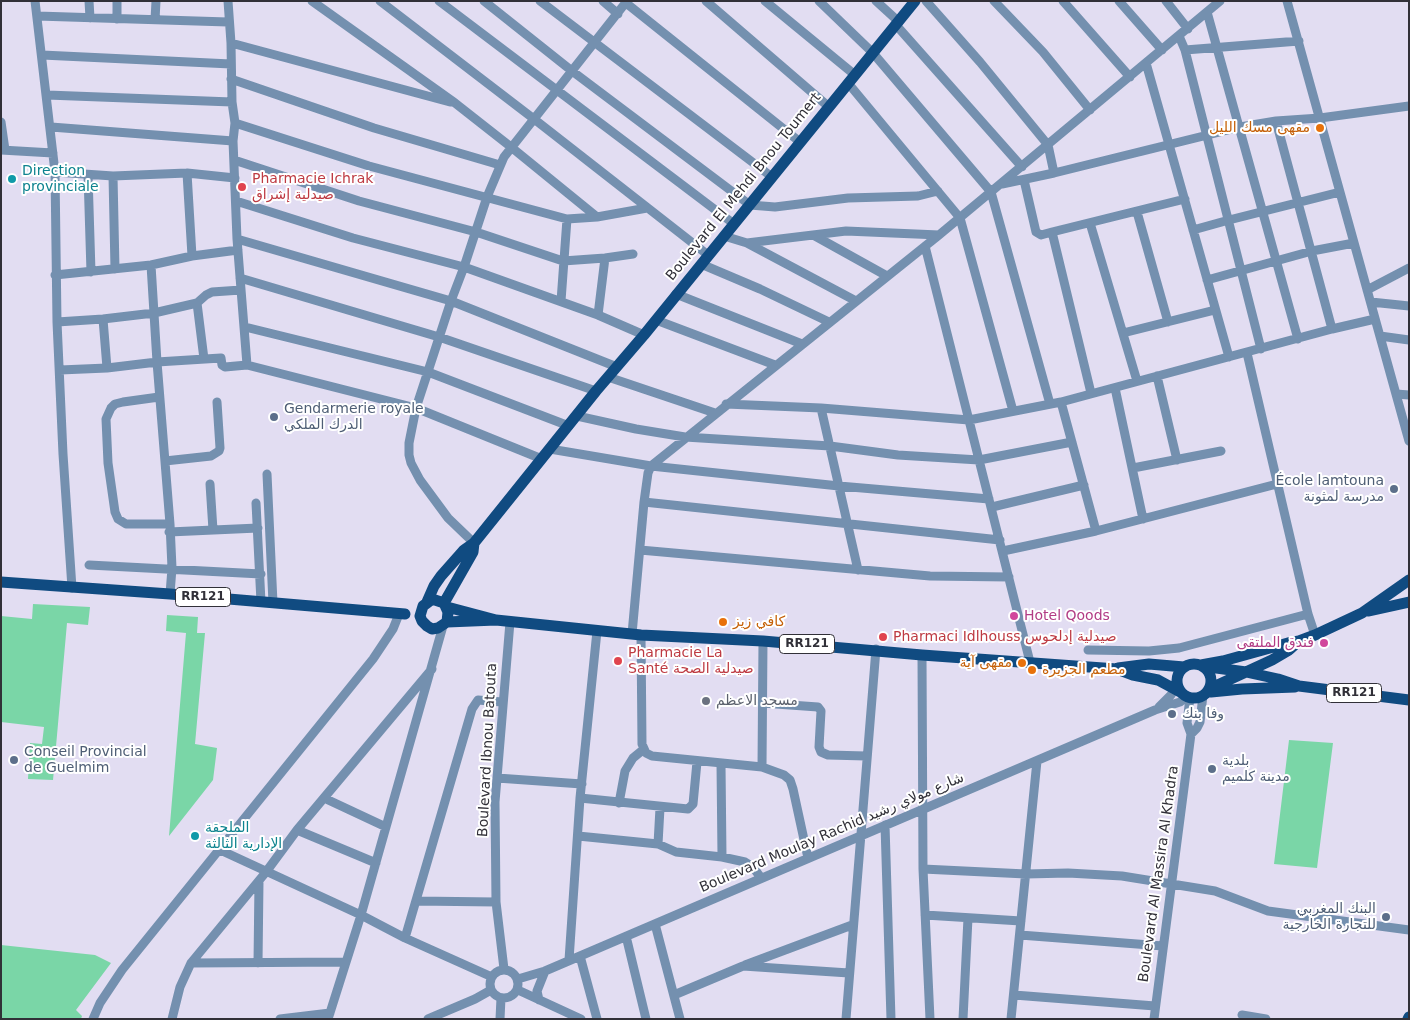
<!DOCTYPE html>
<meta charset="utf-8">
<style>
body{margin:0}
#map{position:relative;width:1410px;height:1020px;overflow:hidden;background:#e2ddf2;font-family:"DejaVu Sans",sans-serif}
canvas{display:block}
.frame{position:absolute;inset:0;border:2px solid #313038;pointer-events:none}
</style>
<div id="map">
<canvas width="1410" height="1020"></canvas>
<div class="frame"></div>
</div>
<script>
const c = document.querySelector('canvas').getContext('2d');
c.lineJoin = 'round';
function fill(path, color) {
  c.fillStyle = color;
  c.fill(path, 'evenodd');
}
function toPath(rows) {
  const path = new Path2D();
  for (const r of rows) {
    if (r.length === 3) {
      path.moveTo(r[0] + r[2], r[1]);
      path.arc(r[0], r[1], r[2], 0, 2 * Math.PI);
      continue;
    }
    path.moveTo(r[0], r[1]);
    for (let i = 2; i < r.length; i += 2) path.lineTo(r[i], r[i + 1]);
  }
  return path;
}
function strokePath(path, color, width, dash) {
  c.strokeStyle = color;
  c.lineWidth = width;
  c.lineCap = dash ? 'butt' : 'round';
  c.setLineDash(dash || []);
  c.stroke(path);
}
function drawText(font, color, halo, rows, align = 'center') {
  c.font = font + ' "DejaVu Sans","Noto Naskh Arabic",sans-serif';
  c.lineWidth = 4;
  c.setLineDash([]);
  c.textBaseline = 'middle';
  c.strokeStyle = halo;
  c.fillStyle = color;
  for (const [text, x, y, turn = 0] of rows) {
    c.save();
    c.translate(x, y);
    c.rotate((+turn || 0) * Math.PI / 180);
    c.textAlign = isNaN(turn) ? turn : align;
    if (halo) c.strokeText(text, 0, 0);
    c.fillText(text, 0, 0);
    c.restore();
  }
}
fill(toPath([
 [33,604,90,607,88,625,67,623,53,780,28,779,30,743,42,744,44,727,1,722,1,616,32,619],
 [167,615,198,617,197,633,205,633,195,744,217,748,213,780,169,836,186,633,166,631],
 [1289,740,1333,743,1317,868,1274,864],
 [1,945,95,955,111,963,76,1010,82,1016,81,1019,1,1019]
]), '#7ad6a7');
strokePath(toPath([
 [35,1,55,172,57,322,63,454,72,588],
 [89,1,90,18],
 [117,1,117,19],
 [228,1,231,43,232,102,235,123,233,141,237,239,247,365],
 [312,1,455,103,511,147,597,217,647,208],
 [380,1,534,119,708,255],
 [439,1,734,224],
 [484,1,572,71,750,205,775,207,848,198,918,196,938,191],
 [540,1,772,177],
 [603,1,618,14],
 [706,1,829,107],
 [765,1,855,75],
 [819,1,873,53,991,192,1050,404],
 [876,1,899,22],
 [926,1,980,62,1048,145,1054,173],
 [994,1,1043,52,1090,110],
 [1063,1,1130,77],
 [1119,1,1162,50],
 [1166,1,1188,29],
 [1287,1,1409,441],
 [626,3,800,142],
 [1207,12,1298,339],
 [37,16,228,22],
 [155,20,156,1],
 [896,25,1022,167],
 [1179,36,1185,50,1261,349],
 [231,43,450,102],
 [1185,50,1299,41],
 [42,55,231,64],
 [1146,63,1229,357],
 [231,79,374,128,500,165],
 [848,83,960,218,1013,411],
 [47,95,232,102],
 [1276,121,1332,329],
 [1,122,5,150],
 [235,123,369,166,567,219,597,217],
 [51,127,233,141],
 [1,150,53,153],
 [234,160,359,201,476,232,563,261,605,258,633,254],
 [55,172,113,176,187,173,235,178],
 [187,173,192,256],
 [88,175,91,272],
 [113,176,115,269],
 [1024,180,1036,232,1041,235,1052,232],
 [1002,184,1054,173,1240,127,1276,121,1320,118,1409,106],
 [236,201,353,238,464,267,598,315,644,335],
 [1137,212,1168,322],
 [1090,223,1137,381],
 [1193,230,1229,220,1340,192],
 [724,236,747,243,856,301],
 [815,236,887,276],
 [237,239,451,301,617,367],
 [747,243,846,231,939,235],
 [925,246,1030,662],
 [701,264,760,289,829,322],
 [151,265,157,362,170,524,172,568,170,594],
 [55,275,151,265,192,256,238,250],
 [240,278,439,337,596,391],
 [1207,280,1312,251,1354,243],
 [1367,290,1409,268],
 [676,294,802,344],
 [561,301,567,219],
 [1371,302,1409,306],
 [197,303,204,359],
 [598,315,605,258],
 [103,319,107,368],
 [656,320,775,365],
 [57,322,103,319,154,313,197,303,206,295,212,292,241,290],
 [245,327,428,372,569,426],
 [1123,333,1215,310],
 [1380,336,1409,340],
 [1247,353,1308,614,1315,635],
 [60,370,107,368,157,362,221,358,222,365,225,367,247,365,416,408,542,459],
 [1157,376,1177,460],
 [608,377,715,413],
 [1115,388,1143,519],
 [1091,393,1052,232,1185,199],
 [1396,394,1409,395],
 [159,397,123,402,115,404,111,408,106,419,108,463,115,512,118,519,126,524,170,524],
 [1061,402,1096,531],
 [726,404,821,408,969,420,1061,402,1332,329,1375,319],
 [821,408,858,570],
 [577,416,636,429,685,437,830,446,898,455,979,460,1072,442],
 [550,449,651,466,839,486,989,499],
 [165,461,211,456,219,451,220,448,217,402],
 [1133,468,1221,451],
 [267,474,273,603],
 [210,484,213,530],
 [644,502,1000,540],
 [256,503,261,602],
 [992,507,1084,485],
 [169,532,258,528],
 [474,543,448,518,420,480,411,463,409,455,409,443,416,408,451,301,464,267,487,197,504,157,627,1],
 [640,550,930,576,1009,577],
 [1003,551,1096,531,1277,484],
 [89,565,261,574],
 [632,634,644,502,648,473,651,466,939,235,1220,1],
 [641,635,642,744,646,753,652,756,762,767,784,775,790,780,793,789,808,858],
 [1088,650,1149,651,1179,648,1308,614],
 [922,655,923,869,930,1019],
 [762,703,818,707,821,711,819,747,821,752,828,755,866,756],
 [1159,707,1171,695,1177,685],
 [1191,734,1197,728,1200,722,1203,695],
 [721,764,722,857],
 [762,767,763,641],
 [497,778,582,784],
 [324,798,386,827],
 [580,798,688,809,693,804,697,762],
 [619,803,625,771,633,758,644,749],
 [885,825,891,1019],
 [297,830,376,863],
 [578,836,658,844,676,852,722,857,745,862,753,867,761,878],
 [658,844,660,808],
 [218,849,361,915,405,938,492,977],
 [923,869,1026,874,1068,873,1122,876,1215,891,1268,911,1409,930],
 [416,901,496,902],
 [925,915,1021,921],
 [655,924,680,1019],
 [1020,935,1163,946],
 [626,936,646,1019],
 [405,938,472,709,478,700,502,702],
 [580,956,597,1019],
 [569,960,580,798,597,631],
 [191,963,346,962],
 [258,963,259,881],
 [745,965,852,925],
 [504,969,496,902,495,802,510,622],
 [504,984,14],
 [518,979,545,971,1155,710,1180,702,1187,696],
 [518,990,581,1019],
 [674,995,743,966,849,973],
 [1014,995,1155,1006],
 [539,1000,537,991,545,971],
 [1242,1015,1266,1019],
 [93,1019,100,1003,122,970,373,659,393,629,399,614],
 [172,1019,180,987,191,963,266,872,297,830,432,669],
 [280,1019,330,1013],
 [328,1019,361,915,443,626],
 [428,1019,475,999,491,990],
 [500,1019,501,998],
 [846,1019,876,649],
 [963,1019,968,918],
 [1011,1019,1037,761],
 [1154,1019,1191,734,1187,723,1190,697]
]), '#7490af', 9);
strokePath(toPath([
 [1,582,170,594,405,614],
 [427,602,434,586,441,576,464,550,474,543,596,391,644,335,915,1],
 [444,603,473,552,474,543],
 [447,607,496,620,447,622,438,628,432,629,427,626,422,621,420,616,423,606,431,600,435,600,444,603,448,612,447,622],
 [1369,611,1409,602],
 [496,620,641,635,763,641,922,655,1117,669,1133,675,1158,680,1182,693],
 [1194,681,17],
 [1201,665,1223,661,1288,643,1299,641,1315,635,1362,613,1409,580],
 [1209,667,1246,672,1278,679,1299,686,1409,700],
 [1118,668,1149,664,1184,667],
 [1209,689,1272,660,1289,650,1299,641],
 [1211,692,1242,689,1295,687],
 [1408,1019,1409,1017]
]), '#104b81', 11);
for (const [x, y, r, color] of [
 [1320,128,5,"#e8710a"],
 [12,179,5,"#0f9aa8"],
 [242,187,5,"#e0444e"],
 [274,417,5,"#5c6f8a"],
 [1394,489,5,"#5c6f8a"],
 [1014,616,5,"#d1479c"],
 [723,622,5,"#e8710a"],
 [883,637,5,"#e0444e"],
 [1324,643,5,"#d1479c"],
 [618,661,5,"#e0444e"],
 [1022,663,5,"#e8710a"],
 [1032,670,5,"#e8710a"],
 [706,701,5,"#6b7280"],
 [1172,714,5,"#5c6f8a"],
 [14,760,5,"#5c6f8a"],
 [1212,769,5,"#5c6f8a"],
 [195,836,5,"#0f9aa8"],
 [1386,917,5,"#5c6f8a"]
]) {
  const dot = new Path2D();
  dot.arc(x, y, r, 0, 2 * Math.PI);
  c.fillStyle = color;
  c.fill(dot);
  strokePath(dot, '#fff', 2);
}
for (const [x, y, w] of [
 [203,597,55],
 [807,644,55],
 [1354,693,55]
]) {
  const box = new Path2D();
  box.roundRect(x - w / 2, y - 9.5, w, 19, 4);
  c.fillStyle = '#fff';
  c.fill(box);
  strokePath(box, '#313038', 1);
}
drawText('bold 12px', '#313038', null, [
 ["RR121",203,597],
 ["RR121",807,644],
 ["RR121",1354,693]
]);
drawText('14px', '#c56008', '#fff', [
 ["مقهى مسك الليل",1310,128],
 ["كافي زيز",733,622,"left"],
 ["مقهى آية",1012,663],
 ["مطعم الجزيرة",1042,670,"left"]
], 'right');
drawText('14px', '#0d838f', '#fff', [
 ["Direction",22,171],
 ["provinciale",22,187],
 ["الملحقة",205,828],
 ["الإدارية الثالثة",205,844]
], 'left');
drawText('14px', '#be3a42', '#fff', [
 ["Pharmacie Ichrak",252,179],
 ["صيدلية إشراق",252,195],
 ["Pharmaci Idlhouss صيدلية إدلحوس",893,637],
 ["Pharmacie La",628,653],
 ["Santé صيدلية الصحة",628,669]
], 'left');
drawText('14px', '#313038', '#fff', [
 ["Boulevard El Mehdi Bnou Toumert",744,187,-51],
 ["Boulevard Ibnou Batouta",488,750,-87],
 ["Boulevard Moulay Rachid شارع مولاي رشيد",832,833,-23],
 ["Boulevard Al Massira Al Khadra",1159,874,-82]
]);
drawText('14px', '#4e5e75', '#fff', [
 ["Gendarmerie royale",284,409],
 ["الدرك الملكي",284,425],
 ["École lamtouna",1384,481,"right"],
 ["مدرسة لمثونة",1384,497,"right"],
 ["وفا بنك",1182,714],
 ["Conseil Provincial",24,752],
 ["de Guelmim",24,768],
 ["بلدية",1222,761],
 ["مدينة كلميم",1222,777],
 ["البنك المغربي",1376,909,"right"],
 ["للتجارة الخارجية",1376,925,"right"]
], 'left');
drawText('14px', '#b23c85', '#fff', [
 ["Hotel Qoods",1024,616],
 ["فندق الملتقى",1314,643,"right"]
], 'left');
drawText('14px', '#5b616d', '#fff', [
 ["مسجد الاعظم",716,701]
], 'left');
</script>
